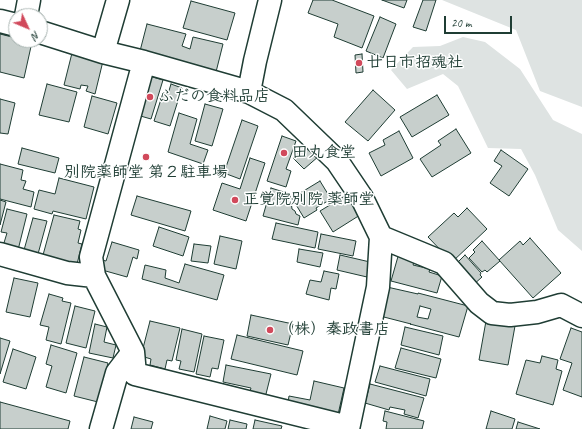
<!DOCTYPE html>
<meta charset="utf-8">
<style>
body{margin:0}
#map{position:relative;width:582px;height:429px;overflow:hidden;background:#fff;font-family:Caveat,sans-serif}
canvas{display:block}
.north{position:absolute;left:8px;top:8px;width:40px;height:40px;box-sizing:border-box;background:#fff;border:1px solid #a5b1ae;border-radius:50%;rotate:134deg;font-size:11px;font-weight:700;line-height:16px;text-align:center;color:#1f3d34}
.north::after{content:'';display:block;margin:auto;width:14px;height:18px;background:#d1495b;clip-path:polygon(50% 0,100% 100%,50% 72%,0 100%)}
.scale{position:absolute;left:444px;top:16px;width:68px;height:18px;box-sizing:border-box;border:2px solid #1f3d34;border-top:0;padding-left:5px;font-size:12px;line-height:14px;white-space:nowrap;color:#1f3d34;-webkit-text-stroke:3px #fff;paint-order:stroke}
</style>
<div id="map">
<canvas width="582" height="429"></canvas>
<div class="north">N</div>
<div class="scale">20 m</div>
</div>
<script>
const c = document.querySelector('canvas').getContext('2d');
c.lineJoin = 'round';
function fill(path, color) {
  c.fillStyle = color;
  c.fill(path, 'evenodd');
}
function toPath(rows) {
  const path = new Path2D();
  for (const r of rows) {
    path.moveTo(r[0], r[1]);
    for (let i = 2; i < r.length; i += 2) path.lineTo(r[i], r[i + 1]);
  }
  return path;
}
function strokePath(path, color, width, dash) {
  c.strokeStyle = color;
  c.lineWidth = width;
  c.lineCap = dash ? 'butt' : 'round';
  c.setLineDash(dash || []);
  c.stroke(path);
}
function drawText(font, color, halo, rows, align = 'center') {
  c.font = font + ' Caveat,"Klee One",sans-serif';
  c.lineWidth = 3;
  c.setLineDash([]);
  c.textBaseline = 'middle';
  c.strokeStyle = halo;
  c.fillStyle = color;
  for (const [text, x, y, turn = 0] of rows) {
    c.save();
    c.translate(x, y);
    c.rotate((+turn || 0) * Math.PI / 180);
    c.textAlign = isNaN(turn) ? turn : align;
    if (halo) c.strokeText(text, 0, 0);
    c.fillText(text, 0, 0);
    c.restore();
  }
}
fill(toPath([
 [442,0,582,0,582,107,540,91,516,30],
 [463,37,485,42,520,69,553,120,582,134,582,251,558,230,535,175,521,149,488,148,458,86,443,74,407,89,391,70,413,47,440,46]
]), '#dee3e2');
const building = toPath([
 [313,0,332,0,374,16,362,48,334,37,338,24,308,13,313,0],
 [382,0,407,0,404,8,382,0],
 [423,0,436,0,426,31,413,27,423,0],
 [191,1,235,13,227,40,183,28,191,1],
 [380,17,396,24,383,58,366,51,380,17],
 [147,24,186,34,182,46,190,49,193,37,223,44,216,72,140,51,147,24],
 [0,34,16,38,16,40,25,40,32,42,24,78,0,72,0,34],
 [72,53,103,61,95,94,86,91,88,86,81,85,80,89,64,85,72,53],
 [362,54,363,72,356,73,355,55,362,54],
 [149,76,163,80,151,119,137,115,149,76],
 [47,84,77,92,69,122,39,115,47,84],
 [171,84,182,88,170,126,154,121,163,93,168,94,171,84],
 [373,90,395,110,368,141,345,122,373,90],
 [437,95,449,115,412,137,400,117,437,95],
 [92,96,117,103,108,134,84,127,92,96],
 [0,99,15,103,8,134,0,133,0,99],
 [205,104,223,109,212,146,195,141,205,104],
 [179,113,197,119,190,144,208,150,203,164,168,152,179,113],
 [242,120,258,126,240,179,224,173,242,120],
 [456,129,471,153,432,177,420,159,441,145,438,141,456,129],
 [399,131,413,158,381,176,369,153,385,145,383,140,399,131],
 [282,136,296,141,286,169,291,171,286,187,267,181,282,136],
 [307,143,319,156,304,169,293,158,307,143],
 [22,148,59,158,55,173,18,164,22,148],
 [501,150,528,169,509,196,490,183,502,166,494,161,501,150],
 [250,158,265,163,246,221,213,210,222,183,240,189,250,158],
 [0,164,23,170,21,180,26,181,23,189,34,192,31,207,0,199,0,164],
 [59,178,94,187,86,219,53,211,52,214,34,209,39,190,55,194,59,178],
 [320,181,331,199,316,208,317,210,304,218,292,198,320,181],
 [271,188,290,194,292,209,295,211,296,214,300,216,298,225,263,216,271,188],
 [348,194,360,215,333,232,320,211,348,194],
 [137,196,191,211,185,231,131,215,137,196],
 [0,200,6,202,0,225,0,200],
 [467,208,487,229,452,262,428,237,454,213,458,217,467,208],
 [7,209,27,214,18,250,3,246,7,233,1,232,7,209],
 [54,215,80,221,78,229,81,230,78,243,82,244,77,264,43,255,54,215],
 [33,218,47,221,38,254,24,250,33,218],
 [276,223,318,232,315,248,272,239,276,223],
 [159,227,189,237,183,256,153,246,159,227],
 [321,234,356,241,353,256,318,249,321,234],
 [220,236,242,241,236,269,214,264,220,236],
 [530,238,561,273,533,298,499,260,520,241,523,245,530,238],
 [482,241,500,261,487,272,485,270,482,272,469,258,475,252,473,250,482,241],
 [112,242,139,250,137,259,133,257,127,277,95,268,98,259,106,261,112,242],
 [194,244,211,246,208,263,191,261,194,244],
 [299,249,323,253,320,267,297,262,299,249],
 [399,253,416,257,413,265,430,269,429,272,442,276,437,293,391,281,399,253],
 [340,255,370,262,367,277,337,270,340,255],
 [465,255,481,273,480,275,482,277,472,286,454,266,465,255],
 [185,264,224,275,217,300,142,279,145,265,166,270,165,278,179,283,185,264],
 [324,271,339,274,336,289,331,288,329,300,306,294,310,280,321,282,324,271],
 [14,278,38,283,30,317,6,312,14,278],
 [387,287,418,294,418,293,468,306,459,337,410,324,411,324,380,316,387,287],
 [420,306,431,309,428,319,417,317,420,306],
 [49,294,63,298,62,301,71,303,61,344,46,340,49,327,40,325,49,294],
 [75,306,95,311,86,348,66,343,75,306],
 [251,315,293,324,288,345,247,336,251,315],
 [150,321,180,328,172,361,167,360,165,369,150,365,151,359,141,356,150,321],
 [486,321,515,326,508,365,479,360,486,321],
 [95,324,107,327,104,342,116,345,113,358,89,353,95,324],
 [405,327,443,336,439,355,401,345,405,327],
 [571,328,582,332,582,397,563,390,572,363,560,359,571,328],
 [182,329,202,334,194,372,179,369,181,361,176,360,182,329],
 [237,335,303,351,297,375,231,359,237,335],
 [204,336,224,340,218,369,212,368,210,377,196,374,204,336],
 [0,338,10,341,0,374,0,338],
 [51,345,77,353,66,393,46,387,52,366,46,364,51,345],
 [401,348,441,359,436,378,395,368,401,348],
 [13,349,36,357,26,389,3,382,13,349],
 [542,356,558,360,556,369,562,371,553,405,516,394,526,360,540,363,542,356],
 [84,357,108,363,98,402,74,396,84,357],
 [226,365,271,374,264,402,248,398,251,388,223,382,226,365],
 [380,366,430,379,426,396,375,382,380,366],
 [314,381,344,388,337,419,287,409,289,396,310,400,314,381],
 [370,384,424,398,418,418,404,414,405,410,390,407,389,410,365,403,370,384],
 [0,402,70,421,68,429,0,429,0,402],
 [385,411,424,421,422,429,386,429,387,422,383,421,385,411],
 [491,411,515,419,512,429,486,429,491,411],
 [210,416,227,421,225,429,207,429,210,416],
 [134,417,153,422,151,429,131,429,134,417],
 [230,420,247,424,246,429,228,429,230,420],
 [255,420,282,426,281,429,253,429,255,420],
 [518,422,540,429,516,429,518,422]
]);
fill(building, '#c7cfcc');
strokePath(building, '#1f3d34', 1);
const minor = toPath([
 [26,16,29,0],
 [0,21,16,25],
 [40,32,103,52,144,62,249,92,284,110,337,161,362,198,381,237,378,287,348,429],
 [103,52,118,0],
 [144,62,91,257,94,276,133,352,135,374,348,427],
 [249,92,255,61,270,0],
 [381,237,444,263,479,303,492,313,510,315,537,312,561,305,582,316],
 [0,254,67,273,94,276],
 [101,429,117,373,133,352]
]);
strokePath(minor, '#1f3d34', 25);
strokePath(minor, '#fff', 22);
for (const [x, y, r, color] of [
 [359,63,4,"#d1495b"],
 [150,97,4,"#d1495b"],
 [284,153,4,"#d1495b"],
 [146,157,4,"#d1495b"],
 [235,200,4,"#d1495b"],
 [270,330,4,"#d1495b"]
]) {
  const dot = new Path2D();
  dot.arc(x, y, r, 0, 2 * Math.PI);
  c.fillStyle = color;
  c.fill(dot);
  strokePath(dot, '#fff', 1.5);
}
drawText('bold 16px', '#1f3d34', '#fff', [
 ["廿日市招魂社",367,63],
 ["ふだの食料品店",158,97],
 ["田丸食堂",292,153],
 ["別院薬師堂 第２駐車場",146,173,"center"],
 ["正覚院別院 薬師堂",243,200],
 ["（株）秦政書店",278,330]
], 'left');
</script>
